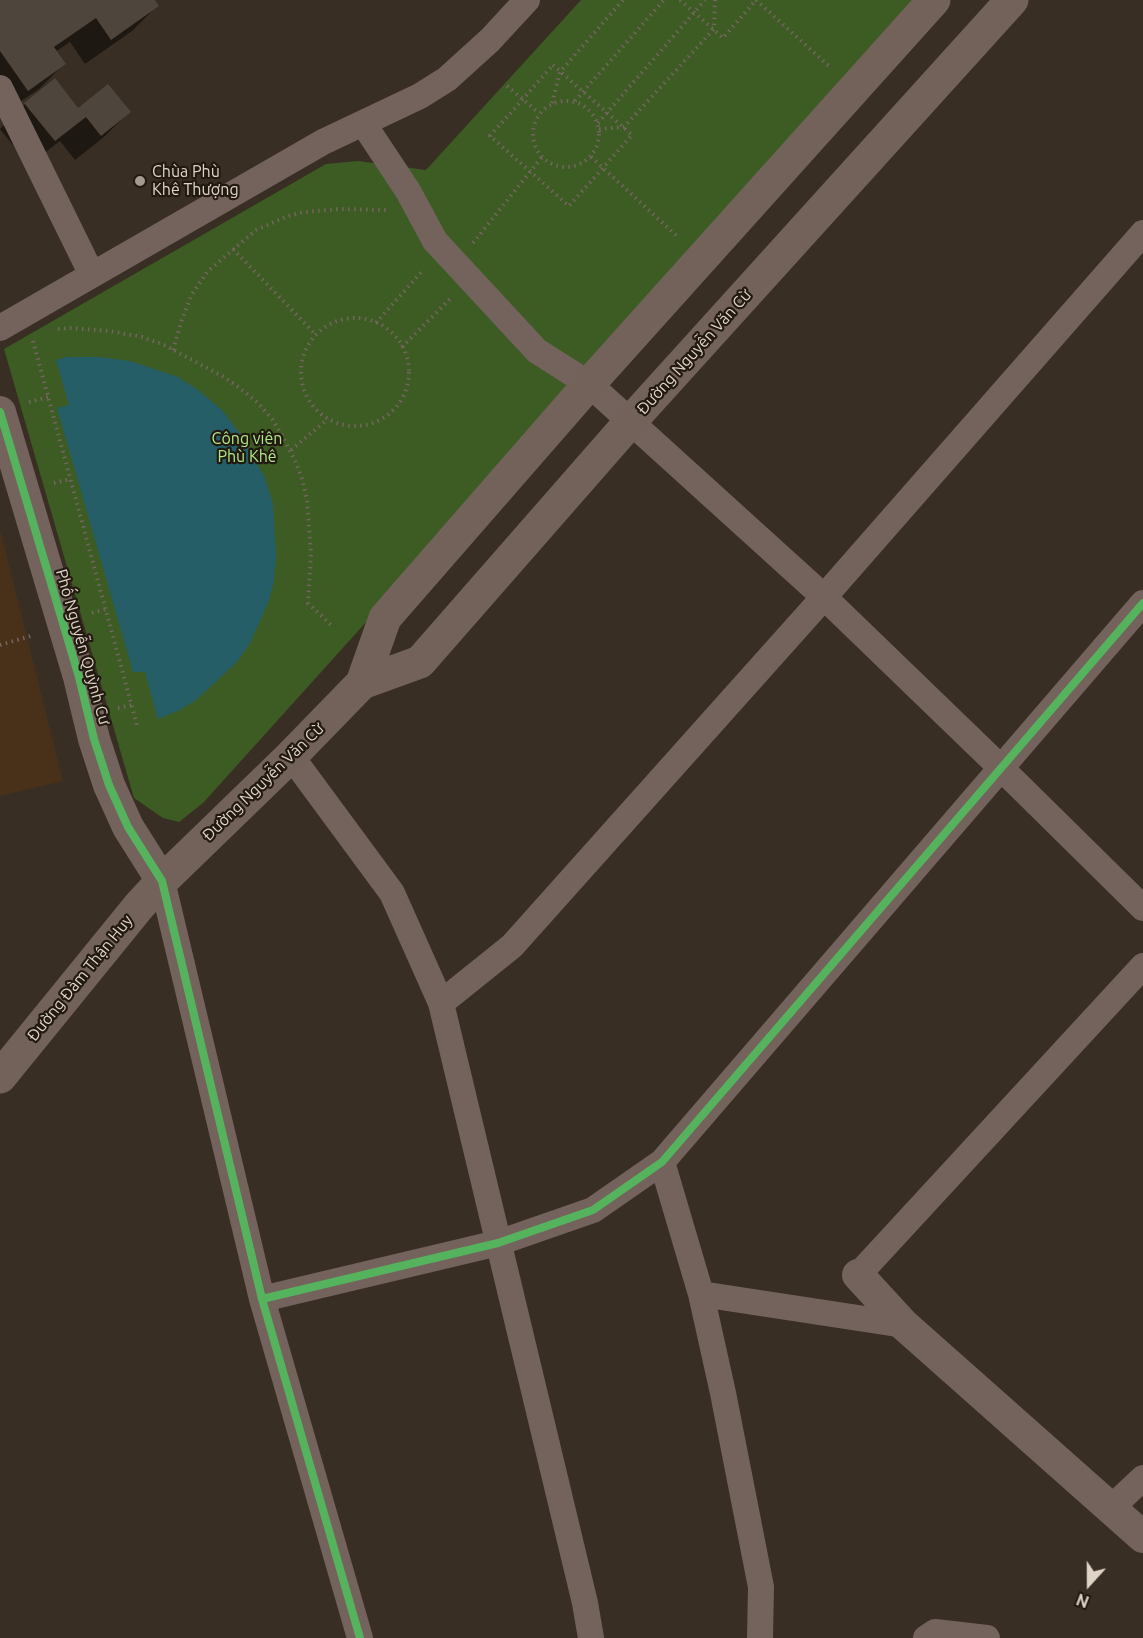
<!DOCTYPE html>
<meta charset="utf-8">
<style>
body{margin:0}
#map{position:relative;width:1143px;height:1638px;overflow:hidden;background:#392e23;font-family:Ubuntu,sans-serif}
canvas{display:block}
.north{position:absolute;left:1059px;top:1554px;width:60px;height:60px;-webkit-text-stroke:4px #221910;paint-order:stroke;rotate:201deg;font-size:16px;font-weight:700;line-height:24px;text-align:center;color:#e0d4c7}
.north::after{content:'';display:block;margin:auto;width:21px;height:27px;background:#e0d4c7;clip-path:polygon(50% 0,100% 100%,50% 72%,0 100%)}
</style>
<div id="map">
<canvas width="1143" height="1638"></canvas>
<div class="north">N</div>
</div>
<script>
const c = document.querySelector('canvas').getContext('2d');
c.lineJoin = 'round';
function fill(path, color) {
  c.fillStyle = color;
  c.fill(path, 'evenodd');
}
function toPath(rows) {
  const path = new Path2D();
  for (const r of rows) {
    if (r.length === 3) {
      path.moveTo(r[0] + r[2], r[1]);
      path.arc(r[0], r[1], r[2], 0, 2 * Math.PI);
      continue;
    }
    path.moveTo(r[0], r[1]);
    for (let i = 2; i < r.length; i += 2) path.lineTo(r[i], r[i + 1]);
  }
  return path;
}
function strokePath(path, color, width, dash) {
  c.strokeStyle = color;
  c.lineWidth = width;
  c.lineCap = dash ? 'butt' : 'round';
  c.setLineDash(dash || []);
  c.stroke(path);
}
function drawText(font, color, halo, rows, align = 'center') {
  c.font = font + ' Ubuntu,sans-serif';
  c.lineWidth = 4.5;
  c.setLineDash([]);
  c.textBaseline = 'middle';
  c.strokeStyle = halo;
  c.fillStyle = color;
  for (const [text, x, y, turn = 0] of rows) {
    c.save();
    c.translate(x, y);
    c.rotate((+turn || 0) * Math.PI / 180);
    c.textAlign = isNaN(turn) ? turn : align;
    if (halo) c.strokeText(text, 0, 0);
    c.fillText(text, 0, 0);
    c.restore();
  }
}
fill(toPath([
 [0,529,63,781,0,796]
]), '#493119');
fill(toPath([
 [581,0,927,0,203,803,179,822,163,818,134,798,4,349,326,164,358,161,426,170]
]), '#3d5c23');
fill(toPath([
 [67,357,99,357,130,361,178,377,198,390,222,410,241,435,265,478,273,504,276,556,274,581,269,600,250,643,237,662,196,700,180,710,158,719,145,672,133,672,57,408,69,405,56,360]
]), '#255e67');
fill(toPath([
 [0,0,153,0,157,6,132,31,85,64,70,42,55,52,64,64,39,89,2,114,0,112],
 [25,104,78,110,129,112,104,137,75,160,60,141,29,165,0,129]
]), '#0007');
fill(toPath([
 [0,0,155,0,159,6,111,40,96,18,54,47,66,64,28,91,0,51],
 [55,78,78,108,108,84,131,112,101,136,86,117,55,141,24,103]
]), '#4e453c');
strokePath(toPath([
 [680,0,723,38,756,0],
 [756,0,831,68],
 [553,65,632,135,569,206,490,136,553,65],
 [507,86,539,113],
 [566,134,33],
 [575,101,664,0],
 [552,103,560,72,623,0],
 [598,123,705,0],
 [599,129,624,127,714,29,715,0],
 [591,157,678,237],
 [473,243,542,157],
 [233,249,316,335],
 [355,372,54],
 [376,323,423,270],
 [58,329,70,328,109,331,142,337,164,345,224,377,241,389,257,402,272,419,282,435,296,463,302,479,307,500,311,554,308,603,331,625],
 [33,341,138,729],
 [402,347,450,299],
 [173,350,182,319,192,294,207,272,256,230,288,216,304,212,341,209,387,210],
 [29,402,48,397],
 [291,450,328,419],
 [54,483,71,479],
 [92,613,106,609],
 [0,645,34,635],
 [118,708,132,705]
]), '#73655f', 4, [1.5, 4.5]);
strokePath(toPath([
 [0,88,92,275,0,328],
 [363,123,408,191,435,241,537,351,589,384,824,597,1000,767,1143,908],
 [92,275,323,142,420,96,447,79,490,40,527,0],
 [291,756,392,893,441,1003,585,1603,591,1638],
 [162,881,262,1299,360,1638],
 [441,1003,512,946,824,597,1143,233],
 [662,1162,701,1294,723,1393,761,1587,760,1638],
 [858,1275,1143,966],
 [701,1294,904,1325],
 [262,1299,498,1243,593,1210,662,1162,1143,603],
 [1110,1509,1143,1478],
 [926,1638,935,1632,987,1638]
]), '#74625c', 26);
strokePath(toPath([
 [0,412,79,677,94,739,109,785,128,827,162,881],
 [858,1275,904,1325,1143,1537]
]), '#74625c', 32);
strokePath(toPath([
 [362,683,420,662,630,422,1012,0],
 [0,1077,139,906,162,881,291,756,362,683,385,618,589,384,934,0]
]), '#73625a', 33);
strokePath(toPath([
 [0,412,79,677,94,739,109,785,128,827,162,881,262,1299,360,1638],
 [262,1299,498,1243,593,1210,662,1162,1143,603]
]), '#56b35d', 8);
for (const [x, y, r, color] of [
 [140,181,6,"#a69a8e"]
]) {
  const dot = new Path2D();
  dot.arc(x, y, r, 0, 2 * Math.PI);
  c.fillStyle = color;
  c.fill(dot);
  strokePath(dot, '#221910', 2);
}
drawText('16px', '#e0d4c7', '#221910', [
 ["Chùa Phù",152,172],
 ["Khê Thượng",152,190]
], 'left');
drawText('16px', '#e0d4c7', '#221910', [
 ["Đường Nguyễn Văn Cừ",694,352,-48],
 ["Phố Nguyễn Quỳnh Cư",83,647,74],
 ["Đường Nguyễn Văn Cừ",263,782,-44],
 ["Đường Đàm Thận Huy",80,978,-51]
]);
drawText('16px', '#aee988', '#221910', [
 ["Công viên",247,439],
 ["Phù Khê",247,457]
]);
</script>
